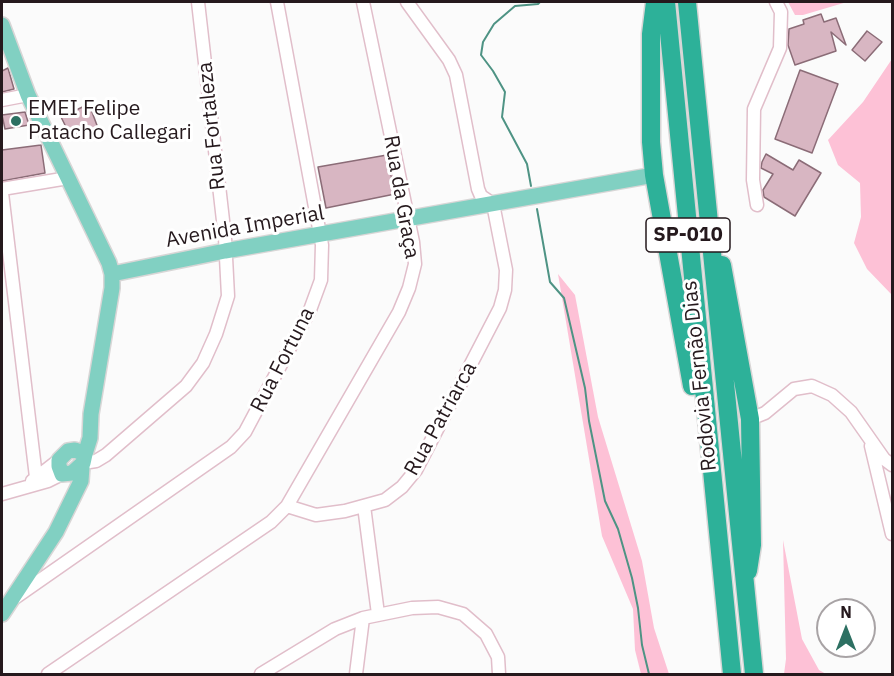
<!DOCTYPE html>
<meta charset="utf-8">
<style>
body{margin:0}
#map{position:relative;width:894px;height:676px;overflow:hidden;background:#fbfbfb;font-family:"IBM Plex Sans",sans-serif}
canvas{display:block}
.frame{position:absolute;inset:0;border:3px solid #25191d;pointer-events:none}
.north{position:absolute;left:816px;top:598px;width:60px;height:60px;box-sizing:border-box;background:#fff;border:2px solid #a8a3a5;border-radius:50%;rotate:0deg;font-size:16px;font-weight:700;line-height:24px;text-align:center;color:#25191d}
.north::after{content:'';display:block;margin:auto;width:21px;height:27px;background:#2d7062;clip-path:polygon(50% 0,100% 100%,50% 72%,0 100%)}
</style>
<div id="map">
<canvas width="894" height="676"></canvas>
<div class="frame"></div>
<div class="north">N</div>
</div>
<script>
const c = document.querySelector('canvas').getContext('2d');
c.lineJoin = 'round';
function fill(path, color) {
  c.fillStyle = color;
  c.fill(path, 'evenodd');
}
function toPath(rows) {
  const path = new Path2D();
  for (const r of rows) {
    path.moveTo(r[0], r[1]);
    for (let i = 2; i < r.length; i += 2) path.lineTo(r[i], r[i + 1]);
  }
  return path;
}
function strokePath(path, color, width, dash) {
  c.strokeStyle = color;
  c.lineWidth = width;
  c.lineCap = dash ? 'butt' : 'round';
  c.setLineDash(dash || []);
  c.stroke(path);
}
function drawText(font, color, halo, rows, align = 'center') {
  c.font = font + ' "IBM Plex Sans",sans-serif';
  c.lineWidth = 6;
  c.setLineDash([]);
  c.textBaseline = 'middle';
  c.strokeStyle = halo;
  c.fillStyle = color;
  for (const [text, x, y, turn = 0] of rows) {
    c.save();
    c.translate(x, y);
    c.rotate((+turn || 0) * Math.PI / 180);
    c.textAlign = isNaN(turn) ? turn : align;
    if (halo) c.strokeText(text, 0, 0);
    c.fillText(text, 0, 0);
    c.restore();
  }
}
fill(toPath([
 [788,2,847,2,803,15,795,15],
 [892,29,892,295,867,269,854,243,861,217,860,183,838,165,828,140,863,102,892,59],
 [558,274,575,295,598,417,642,561,654,628,669,674,641,674,635,650,633,609,602,536],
 [783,540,802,639,819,670,826,674,784,674,786,659]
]), '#fdc1d6');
strokePath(toPath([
 [531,186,527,164,502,117,505,92,493,71,481,55,483,42,494,24,515,6,538,4,540,2],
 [537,209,550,282,564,298,585,388,589,421,605,501,618,529,632,578,638,608,642,645,649,674]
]), '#4e9384', 2);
const building = toPath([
 [821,14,824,22,836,18,846,45,831,32,836,51,795,65,788,45,789,29,804,24,803,20,821,14],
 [867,31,882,42,865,61,852,50,867,31],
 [8,68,14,89,2,92,2,71,8,68],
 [800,70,838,84,812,153,775,139,800,70],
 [89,104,98,128,72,139,61,117,89,104],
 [25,112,29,125,5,129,2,115,25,112],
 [41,145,45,173,2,181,2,150,41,145],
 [766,154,793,170,799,160,821,173,795,216,764,197,763,190,773,174,761,168,762,162,766,154],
 [387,155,395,194,326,208,318,167,387,155]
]);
fill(building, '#d8b6c2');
strokePath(building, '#8b6c77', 1.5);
const minor = toPath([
 [2,100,28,95],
 [2,189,68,178],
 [2,193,36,477],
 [757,205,753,180,754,109,780,48,781,12,776,2],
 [750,419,765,413,794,389,812,386,832,395,851,412,884,459,892,465],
 [871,446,892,534],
 [83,463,96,461,106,455,186,386,203,363,216,334,228,296,225,238,198,2],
 [32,481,59,460],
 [2,494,48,481,62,474],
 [287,506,399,312,409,288,415,264,413,242,363,2],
 [364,506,378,614],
 [16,597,231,447,245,432,310,310,321,280,322,245,277,2],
 [48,674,271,522,287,506,316,515,345,511,385,500,402,487,416,470,500,308,505,290,506,270,493,204,481,196,478,189,456,75,449,60,407,2],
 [261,674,335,629,363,618,412,608,438,607,463,614,486,634,498,657,499,674],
 [356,674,363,618]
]);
const major = toPath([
 [2,25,28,95,109,263,112,274,225,251,654,175],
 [75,450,85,454,83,463,72,473,62,474,59,466,59,460,68,451,75,450],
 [85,454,90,438,91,414,112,288,112,274],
 [2,614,56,532,81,481,82,467]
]);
const highway = toPath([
 [655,2,651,34,651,142,654,175,692,386],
 [666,2,732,674],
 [687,2,754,674],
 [722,265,750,419,752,545,748,571]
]);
strokePath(minor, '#e1beca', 15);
strokePath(major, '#d8d6d6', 18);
strokePath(highway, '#d8d6d6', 21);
strokePath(minor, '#fff', 12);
strokePath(major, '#81d0c2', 15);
strokePath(highway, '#2db199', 18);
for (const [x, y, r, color] of [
 [16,121,6,"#2d7062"]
]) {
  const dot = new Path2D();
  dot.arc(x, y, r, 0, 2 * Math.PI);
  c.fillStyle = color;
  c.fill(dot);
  strokePath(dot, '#fff', 2);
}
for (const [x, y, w] of [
 [688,235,84]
]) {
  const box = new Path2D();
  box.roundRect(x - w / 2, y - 17, w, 34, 4.5);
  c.fillStyle = '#fff';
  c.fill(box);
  strokePath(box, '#25191d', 1.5);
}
drawText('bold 20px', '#25191d', null, [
 ["SP-010",688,235]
]);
drawText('21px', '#25191d', '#fff', [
 ["EMEI Felipe",28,109],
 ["Patacho Callegari",28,133]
], 'left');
drawText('21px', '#25191d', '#fff', [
 ["Rua Fortaleza",212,126,-96],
 ["Rua da Graça",401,197,80],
 ["Avenida Imperial",245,227,-10],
 ["Rua Fortuna",283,360,-63],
 ["Rodovia Fernão Dias",700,376,-96],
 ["Rua Patriarca",441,419,-61]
]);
</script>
